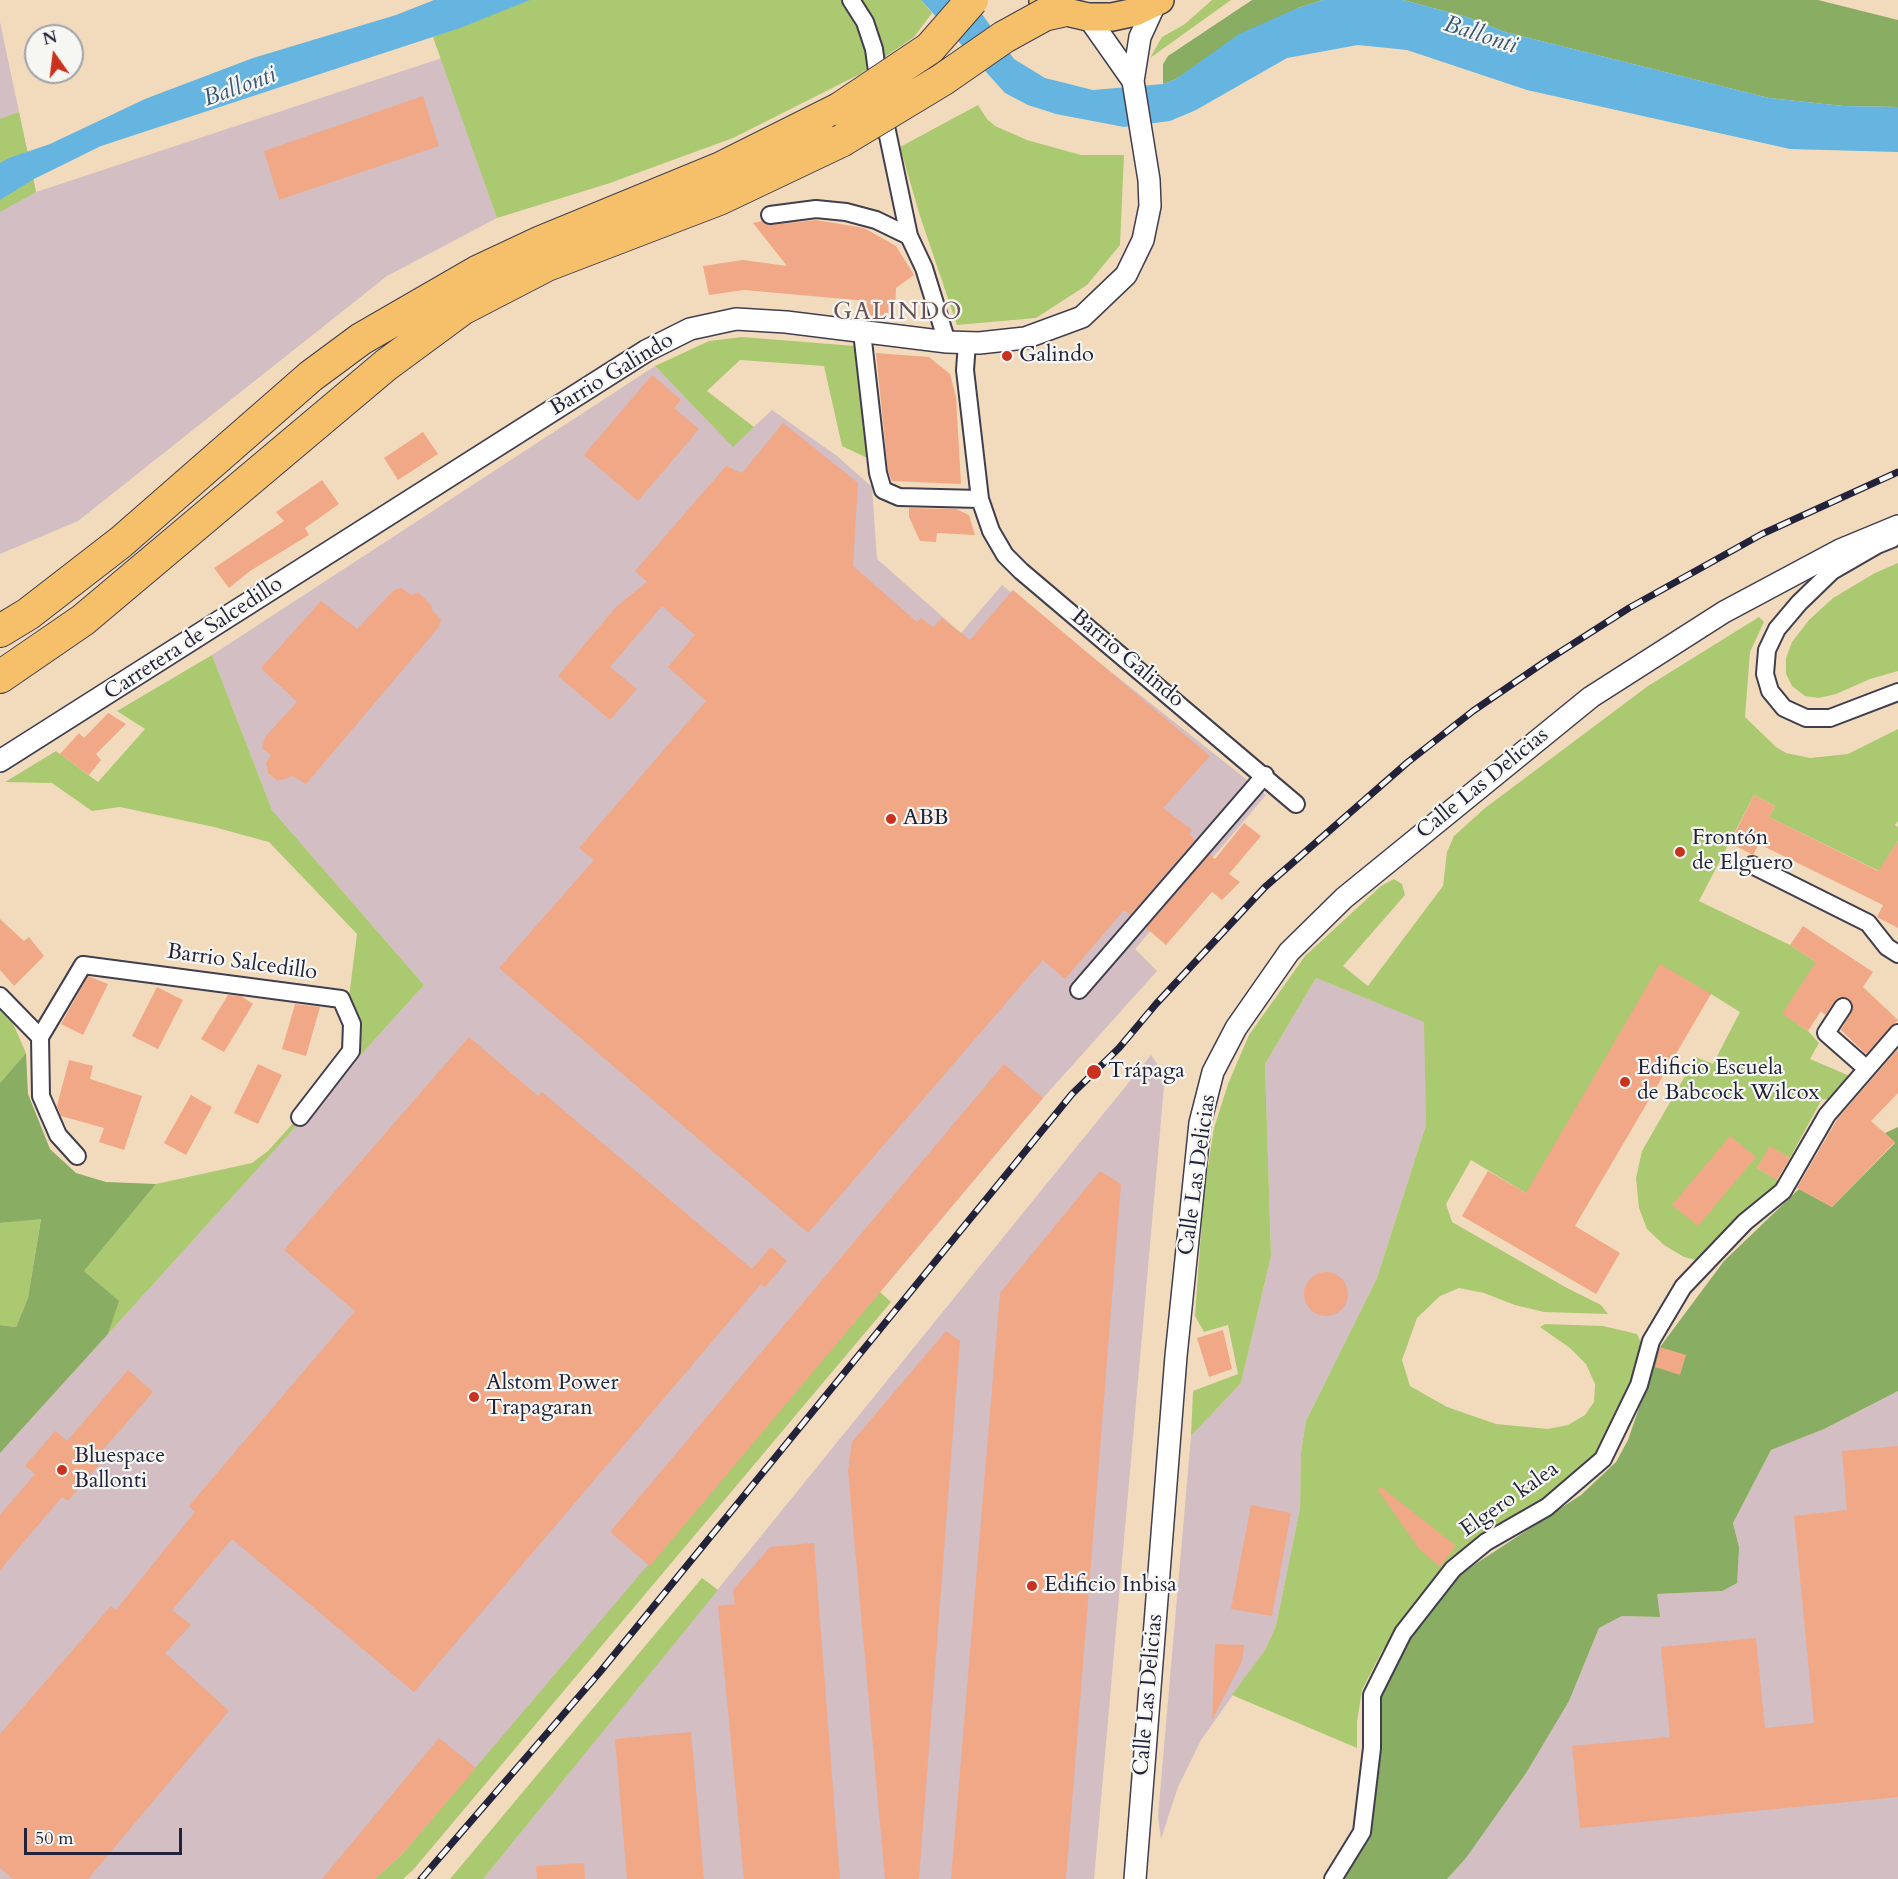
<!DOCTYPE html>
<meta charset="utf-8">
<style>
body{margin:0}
#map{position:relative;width:1898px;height:1879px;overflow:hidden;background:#f2dbbd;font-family:Cardo,serif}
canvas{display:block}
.north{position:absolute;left:24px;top:24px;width:60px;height:60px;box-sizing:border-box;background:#f6f6f2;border:2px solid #a1a1a9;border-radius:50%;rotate:346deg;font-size:16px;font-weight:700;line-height:24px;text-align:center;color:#22223b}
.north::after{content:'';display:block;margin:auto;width:21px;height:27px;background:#c8321e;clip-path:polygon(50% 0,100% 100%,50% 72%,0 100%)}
.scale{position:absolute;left:24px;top:1828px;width:158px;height:27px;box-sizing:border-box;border:3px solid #22223b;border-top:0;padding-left:8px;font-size:18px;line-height:21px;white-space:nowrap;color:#22223b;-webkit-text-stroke:4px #f6f6f2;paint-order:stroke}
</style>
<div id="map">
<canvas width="1898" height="1879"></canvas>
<div class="north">N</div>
<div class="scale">50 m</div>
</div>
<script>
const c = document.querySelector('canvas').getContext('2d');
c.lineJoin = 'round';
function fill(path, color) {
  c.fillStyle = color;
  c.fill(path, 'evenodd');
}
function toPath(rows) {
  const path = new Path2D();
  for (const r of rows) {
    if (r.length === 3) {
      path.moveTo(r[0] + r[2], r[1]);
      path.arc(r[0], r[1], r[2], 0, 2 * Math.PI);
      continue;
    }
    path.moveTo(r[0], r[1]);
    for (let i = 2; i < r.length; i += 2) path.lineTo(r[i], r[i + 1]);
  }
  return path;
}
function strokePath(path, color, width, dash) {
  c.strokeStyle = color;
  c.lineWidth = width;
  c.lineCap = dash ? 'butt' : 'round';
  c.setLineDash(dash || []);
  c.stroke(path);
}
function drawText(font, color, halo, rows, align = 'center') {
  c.font = font + ' Cardo,serif';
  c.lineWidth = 4.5;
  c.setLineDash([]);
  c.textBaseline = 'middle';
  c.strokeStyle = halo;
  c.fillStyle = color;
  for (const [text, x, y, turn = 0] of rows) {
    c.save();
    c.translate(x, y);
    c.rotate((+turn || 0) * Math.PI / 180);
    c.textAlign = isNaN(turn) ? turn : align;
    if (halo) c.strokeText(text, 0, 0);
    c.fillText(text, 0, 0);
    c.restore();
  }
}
fill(toPath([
 [0,22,36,192,442,58,497,218,387,276,78,521,0,554],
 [655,366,733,446,772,410,837,456,872,487,877,559,961,633,1002,585,1266,795,1135,949,1157,971,1043,1098,650,1566,403,1853,375,1879,0,1879,0,1453,424,985,272,810,212,655],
 [1316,978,1425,1022,1426,1125,1377,1278,1306,1421,1301,1452,1300,1508,1276,1626,1265,1650,1201,1740,1178,1787,1161,1839,1158,1816,1191,1436,1241,1383,1271,1256,1265,1064],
 [1151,1055,1165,1075,1094,1879,483,1879],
 [1898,1391,1898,1879,1447,1879,1466,1858,1569,1701,1599,1628,1622,1616,1659,1617,1656,1594,1722,1591,1739,1547,1733,1523,1771,1450,1824,1429]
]), '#d2bec3');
fill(toPath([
 [529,0,921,0,932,13,914,37,860,74,733,138,610,183,497,218,433,37],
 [1212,0,1231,0,1150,58,1162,37,1185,24],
 [978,105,987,119,995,126,1027,140,1081,155,1124,155,1120,245,1087,285,1036,318,957,325,920,216,900,147],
 [19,112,36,192,0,212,0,119],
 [742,337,855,346,867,458,842,446,824,366,740,360,707,391,754,427,733,447,655,366,709,341],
 [1898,563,1898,671,1870,679,1836,694,1819,698,1805,696,1792,686,1786,674,1786,658,1792,642,1809,620,1833,598,1875,573],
 [1759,617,1764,622,1750,652,1745,717,1776,747,1786,753,1810,758,1848,754,1898,729,1898,821,1895,825,1898,827,1898,841,1879,871,1769,817,1775,806,1754,795,1699,901,1790,945,1830,971,1783,1014,1808,1031,1819,1043,1810,1059,1850,1076,1831,1100,1822,1099,1790,1158,1770,1147,1757,1168,1778,1180,1775,1190,1696,1260,1684,1257,1664,1245,1647,1229,1639,1208,1636,1178,1642,1151,1696,1057,1713,1064,1740,1012,1711,994,1526,1193,1471,1160,1446,1204,1452,1222,1567,1288,1601,1305,1608,1314,1544,1312,1515,1305,1484,1293,1459,1288,1440,1296,1417,1318,1402,1360,1410,1386,1447,1407,1496,1424,1548,1429,1568,1425,1585,1415,1594,1402,1595,1384,1586,1364,1570,1348,1540,1327,1545,1324,1603,1326,1637,1334,1643,1347,1637,1368,1592,1460,1548,1496,1497,1526,1442,1572,1421,1595,1382,1651,1362,1690,1357,1722,1357,1748,1232,1695,1265,1650,1276,1626,1300,1508,1301,1452,1306,1421,1377,1278,1426,1125,1424,1022,1316,978,1265,1064,1271,1256,1241,1383,1191,1436,1193,1391,1238,1374,1228,1325,1204,1332,1195,1316,1204,1192,1214,1128,1228,1084,1249,1035,1305,956,1381,886,1394,879,1402,884,1405,895,1343,966,1368,986,1443,886,1447,852,1454,836,1485,808,1648,686],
 [212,655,272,810,424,985,108,1334,118,1301,84,1271,156,1184,252,1163,268,1151,357,1052,349,997,357,934,269,842,214,827,120,807,92,811,52,783,5,782,56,751,98,782,145,729,117,711],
 [0,1007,11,1019,26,1053,0,1083],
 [41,1218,28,1298,16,1327,0,1325,0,1223],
 [880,1292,891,1302,413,1870,403,1879,375,1879,403,1853],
 [702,1578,718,1590,483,1879,450,1879]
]), '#abc971');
fill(toPath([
 [1252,0,1323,0,1298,8,1207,59,1176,79,1163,84,1163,64,1168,56],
 [1403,0,1818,0,1898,20,1898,107,1843,106,1769,98,1505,32,1467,17],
 [26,1053,28,1094,50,1149,76,1173,106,1182,156,1184,84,1271,119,1301,108,1334,0,1453,0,1325,16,1327,28,1298,41,1219,0,1223,0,1083],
 [1898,1127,1898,1391,1824,1429,1771,1450,1733,1523,1739,1547,1737,1583,1722,1591,1657,1594,1660,1617,1622,1616,1599,1628,1569,1701,1526,1773,1466,1858,1447,1879,1341,1879,1370,1831,1380,1765,1378,1711,1381,1694,1388,1676,1415,1631,1463,1572,1581,1495,1616,1462,1628,1440,1660,1347,1724,1261,1799,1189,1832,1207,1895,1143,1885,1133]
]), '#88ad63');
fill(toPath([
 [434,0,530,0,460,28,101,146,34,179,0,200,0,163,9,158,50,144,145,99,253,58,396,15],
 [921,0,972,0,1014,59,1045,78,1093,90,1163,84,1176,79,1239,34,1298,8,1323,0,1403,0,1467,17,1505,32,1769,98,1843,106,1898,107,1898,152,1790,149,1527,90,1407,50,1358,45,1287,58,1196,110,1170,121,1124,127,1056,114,1028,105,1005,93]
]), '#65b5e0');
fill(toPath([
 [423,96,439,146,279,200,264,151],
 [816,220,864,228,896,246,914,275,896,288,895,317,865,315,867,301,744,290,709,295,703,266,743,260,787,266,753,223,762,221,771,225],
 [876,353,929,357,950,374,956,397,961,484,892,481,888,471],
 [652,375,681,400,674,408,699,429,638,501,584,455],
 [783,423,858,483,853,566,917,622,921,618,933,627,942,618,970,640,1013,590,1210,756,1163,808,1192,830,1189,834,1195,840,1130,915,1124,910,1065,979,1043,960,808,1233,499,968,594,860,579,848,706,701,668,667,695,635,662,606,610,667,637,689,610,720,558,676,616,607,647,582,635,571,726,466,742,473],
 [423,432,438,454,398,480,384,458],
 [322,480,339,504,305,528,309,535,250,571,229,588,214,568,284,521,276,512],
 [909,508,956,509,969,515,975,535,937,533,936,542,920,541,909,517],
 [401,588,412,595,418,592,432,606,432,610,441,619,439,627,306,784,293,776,278,781,268,773,266,763,271,755,262,748,265,737,297,702,261,668,321,601,357,629,394,590],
 [108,713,126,724,96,754,101,760,89,775,60,754,79,733,84,738],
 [1754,795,1775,806,1769,817,1878,871,1898,841,1898,928,1877,917,1883,905,1759,844,1753,855,1730,843],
 [1244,823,1261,836,1229,874,1240,882,1222,900,1212,892,1166,945,1146,928,1210,854,1215,859],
 [0,919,24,941,29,937,44,956,14,986,0,970],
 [1803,926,1873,972,1863,987,1898,1020,1866,1054,1841,1030,1853,1008,1848,998,1838,998,1825,1015,1821,1011,1808,1031,1782,1014,1816,962,1790,945],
 [1660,964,1711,994,1575,1226,1620,1253,1596,1294,1462,1216,1488,1171,1526,1193],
 [88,976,108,984,83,1035,61,1024],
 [157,987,183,1000,158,1049,132,1036],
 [228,995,241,996,253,1004,224,1052,201,1039],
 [295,1004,320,1007,306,1056,282,1049],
 [469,1037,538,1096,542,1092,752,1269,771,1247,787,1261,765,1287,761,1284,414,1692,232,1539,172,1610,191,1625,165,1653,229,1711,88,1879,13,1879,0,1868,0,1734,111,1606,116,1610,195,1512,189,1506,355,1311,284,1250],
 [1898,1049,1898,1093,1871,1121,1895,1142,1832,1207,1797,1188,1838,1118],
 [69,1060,93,1066,90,1079,142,1096,124,1150,99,1142,104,1128,61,1116,57,1106],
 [258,1064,282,1075,258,1124,234,1113],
 [1004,1064,1043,1098,650,1566,610,1532],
 [191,1095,212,1107,186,1155,164,1143],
 [1730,1136,1756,1157,1698,1226,1672,1205],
 [1770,1146,1790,1158,1777,1180,1757,1168],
 [1100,1171,1121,1184,1066,1879,951,1879,1000,1293],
 [1326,1294,22],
 [1223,1330,1232,1369,1209,1377,1197,1338],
 [946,1331,960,1341,919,1879,885,1879,848,1471,852,1442],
 [1660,1347,1686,1355,1680,1375,1655,1367],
 [128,1370,153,1392,96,1458,101,1462,68,1501,62,1497,0,1570,0,1515,35,1474,25,1466,55,1431,67,1441],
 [1898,1446,1898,1797,1580,1828,1572,1746,1670,1737,1661,1647,1756,1638,1765,1728,1814,1723,1794,1516,1847,1510,1842,1451],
 [1381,1487,1456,1546,1440,1567,1420,1550,1378,1490],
 [1251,1505,1291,1513,1272,1616,1231,1609],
 [814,1543,840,1879,744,1879,718,1606,735,1604,733,1590,770,1547],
 [1215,1644,1244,1645,1242,1661,1212,1720],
 [691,1732,704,1879,627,1879,615,1739],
 [439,1738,476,1768,403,1853,375,1879,322,1879],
 [584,1863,585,1879,537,1879,536,1866]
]), '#f1a887');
const minor = toPath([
 [851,0,865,22,874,49,879,86],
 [883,112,909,236],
 [770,215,816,209,846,212,876,220,909,236,924,268,947,342],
 [862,332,878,473,883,490,899,497,980,499],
 [967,343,965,370,980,499,991,531,1005,555,1021,571,1296,804],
 [1892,539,1877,545,1832,571,1799,603,1777,629,1767,650,1765,674,1770,691,1784,708,1806,718,1830,718,1898,692],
 [1752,865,1868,923,1887,947,1898,954],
 [1079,990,1265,775],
 [0,996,40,1037],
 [1843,1007,1826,1033,1867,1069],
 [77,1156,58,1135,41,1096,40,1037,83,965,341,999,352,1024,351,1051,300,1117],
 [1333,1879,1362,1832,1372,1748,1372,1695,1403,1633,1453,1569,1486,1542,1547,1507,1603,1459,1639,1385,1651,1341,1683,1287,1745,1222,1783,1191,1827,1115,1898,1033]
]);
const tertiary = toPath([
 [1088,17,1133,81],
 [0,761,646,351,690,329,736,319,786,322,947,342,979,343,1025,338,1082,317,1126,275,1143,240,1150,206,1149,180,1133,81,1140,37,1156,2],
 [1135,1879,1176,1356,1200,1123,1213,1072,1236,1028,1289,952,1344,898,1591,697,1724,612,1840,550,1898,526]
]);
const primary = toPath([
 [1043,1,1062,11,1088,17,1112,17,1135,12,1160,0]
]);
const motorway = toPath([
 [0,631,28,614,121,542,311,376,361,339,477,272,541,242,721,168,839,109],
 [0,677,83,620,386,365,462,309,547,265,719,199,841,141]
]);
strokePath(minor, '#413e4e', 20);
strokePath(tertiary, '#413e4e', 24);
strokePath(primary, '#413e4e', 30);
strokePath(motorway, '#413e4e', 34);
strokePath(minor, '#fff', 16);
strokePath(tertiary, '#fff', 21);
strokePath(primary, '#f6c06b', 27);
strokePath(motorway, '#f6c06b', 32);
const rail = toPath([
 [421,1879,600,1672,1072,1094,1119,1048,1156,1004,1265,887,1408,762,1473,711,1546,661,1629,608,1762,534,1898,472]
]);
strokePath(rail, '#22223b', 7);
strokePath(rail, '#f6f6f2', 4.5, [14]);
const motorwayBridge = toPath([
 [839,109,930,48,972,0],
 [841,141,942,80,1004,37,1044,15,1062,11]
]);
strokePath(motorwayBridge, '#413e4e', 34, []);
strokePath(motorwayBridge, '#f6c06b', 32);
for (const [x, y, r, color] of [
 [1007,356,6,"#c8321e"],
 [891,819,6,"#c8321e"],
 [1680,852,6,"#c8321e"],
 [1094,1072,8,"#c8321e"],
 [1625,1082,6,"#c8321e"],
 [474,1397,6,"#c8321e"],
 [62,1470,6,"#c8321e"],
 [1032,1586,6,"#c8321e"]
]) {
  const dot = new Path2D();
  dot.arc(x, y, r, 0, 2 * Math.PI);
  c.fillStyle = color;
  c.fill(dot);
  strokePath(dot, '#f6f6f2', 2);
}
drawText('22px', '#22223b', '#f6f6f2', [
 ["Galindo",1019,356],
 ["ABB",903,819],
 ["Frontón",1692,839],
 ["de Elguero",1692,864],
 ["Edificio Escuela",1637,1069],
 ["de Babcock Wilcox",1637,1094],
 ["Trápaga",1108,1072],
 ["Alstom Power",486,1384],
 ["Trapagaran",486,1409],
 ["Bluespace",74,1457],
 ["Ballonti",74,1482],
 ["Edificio Inbisa",1044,1586]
], 'left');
drawText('22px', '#22223b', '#f6f6f2', [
 ["Barrio Galindo",612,375,-31],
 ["Carretera de Salcedillo",194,639,-33],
 ["Barrio Galindo",1127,659,40],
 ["Calle Las Delicias",1483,784,-39],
 ["Barrio Salcedillo",242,963,8],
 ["Calle Las Delicias",1198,1175,-82],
 ["Elgero kalea",1510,1500,-35],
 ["Calle Las Delicias",1149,1695,-85]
]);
drawText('italic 24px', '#395575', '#f6f6f2', [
 ["Ballonti",1480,36,18],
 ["Ballonti",240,88,-20]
]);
c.letterSpacing = '1.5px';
drawText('24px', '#6a5156', '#f6f6f2', [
 ["GALINDO",898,313]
]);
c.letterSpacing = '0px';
</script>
